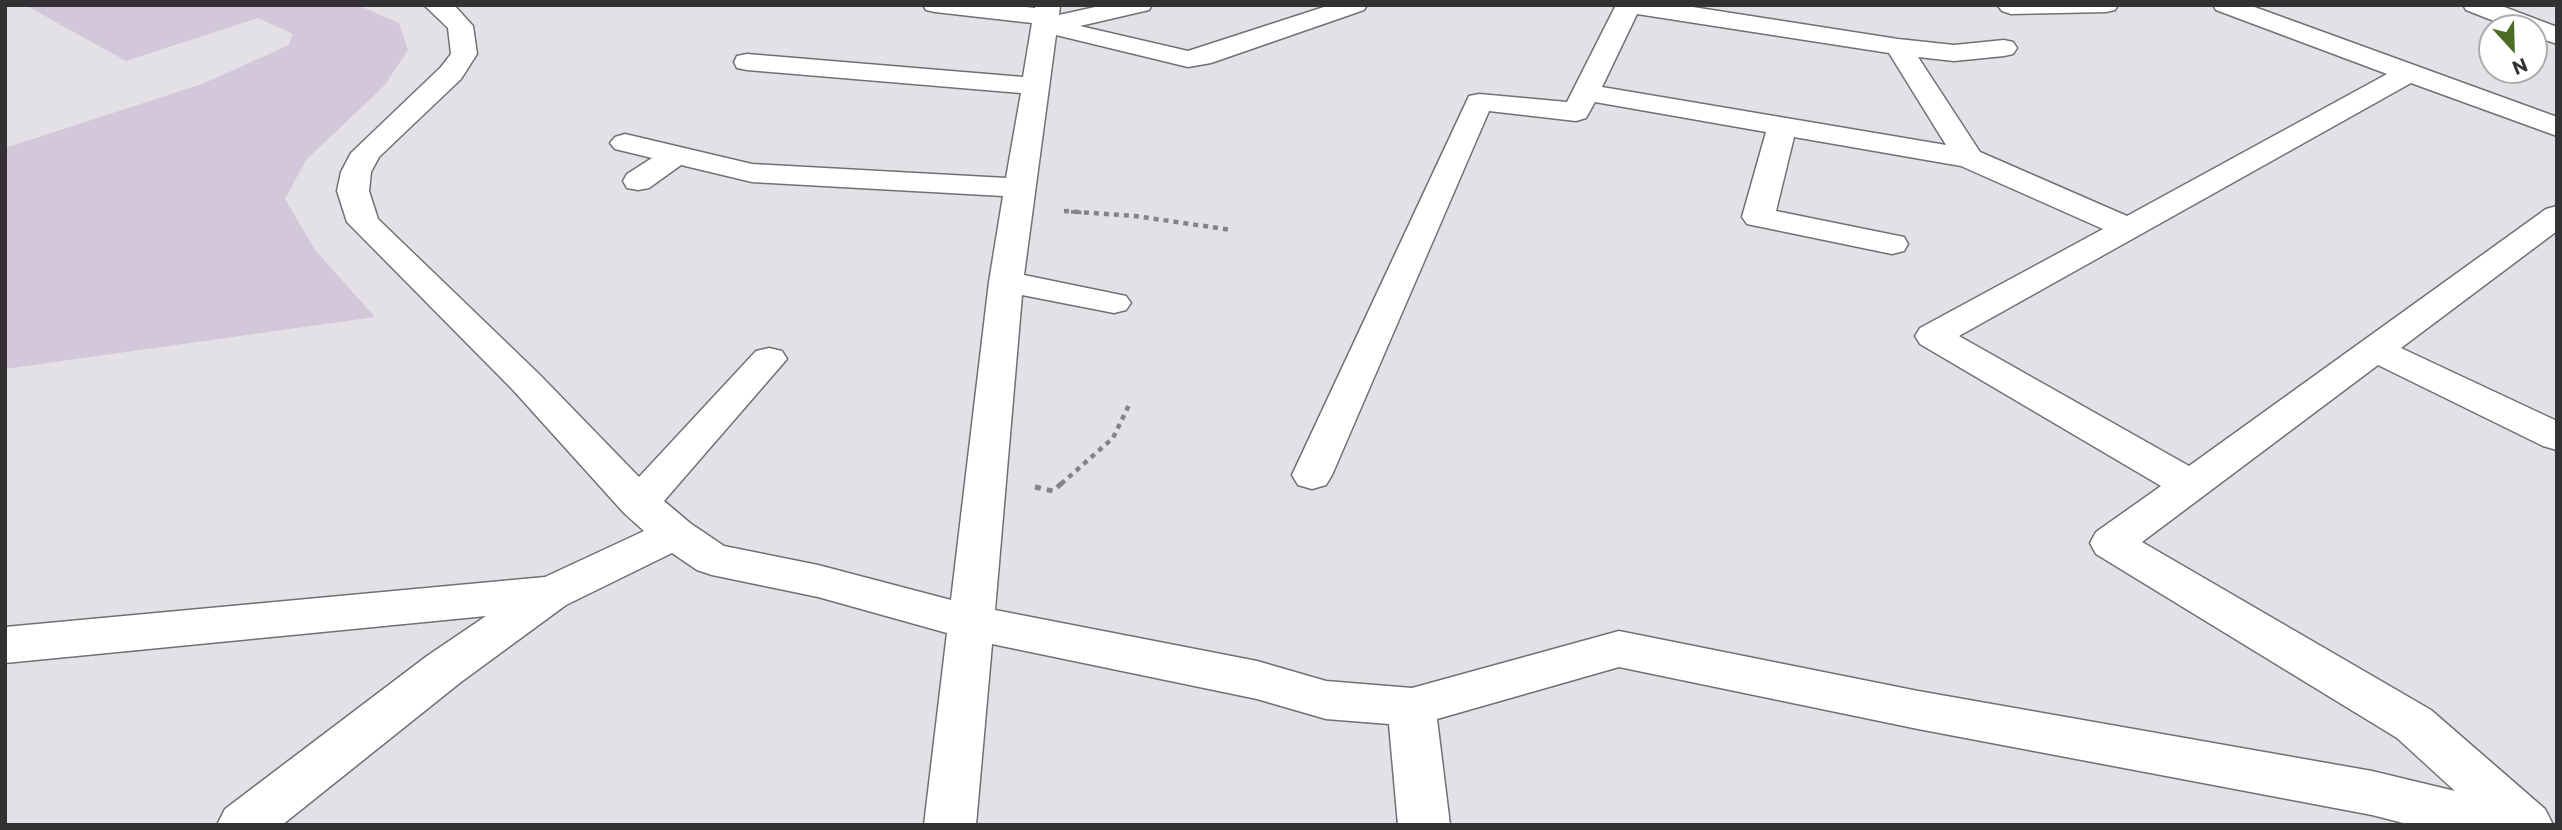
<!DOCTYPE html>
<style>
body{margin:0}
#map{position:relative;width:2562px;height:830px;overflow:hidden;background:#e3e0e6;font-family:Commissioner,sans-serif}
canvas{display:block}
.frame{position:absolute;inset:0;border:7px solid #333134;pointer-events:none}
.north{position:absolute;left:2478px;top:14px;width:70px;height:70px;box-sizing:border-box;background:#fff;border:2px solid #adadae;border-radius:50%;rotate:158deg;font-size:19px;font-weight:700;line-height:28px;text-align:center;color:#333134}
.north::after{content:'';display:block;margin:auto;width:24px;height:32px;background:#4b6c23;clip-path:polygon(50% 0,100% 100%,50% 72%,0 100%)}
</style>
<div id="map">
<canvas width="2562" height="830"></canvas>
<div class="frame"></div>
<div class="north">N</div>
</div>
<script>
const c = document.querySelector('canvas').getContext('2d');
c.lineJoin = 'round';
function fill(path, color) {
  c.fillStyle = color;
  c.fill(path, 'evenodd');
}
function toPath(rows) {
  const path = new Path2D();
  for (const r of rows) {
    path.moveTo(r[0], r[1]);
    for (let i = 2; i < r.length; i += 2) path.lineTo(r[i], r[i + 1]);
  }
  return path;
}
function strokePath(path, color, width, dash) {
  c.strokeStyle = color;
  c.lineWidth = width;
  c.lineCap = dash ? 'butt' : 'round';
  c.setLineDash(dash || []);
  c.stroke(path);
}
fill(toPath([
 [25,5,357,5,399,23,408,50,384,86,306,160,285,199,315,250,375,317,5,369,5,148,202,84,289,45,293,34,258,18,126,61]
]), '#d2c8da');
const minor = toPath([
 [424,5,454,5,473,26,477,54,461,79,379,157,371,172,369,191,378,219,539,374,639,477,756,351,769,348,782,351,787,359,664,501,690,523,724,546,818,565,951,600,989,282,1003,196,752,182,681,165,649,188,638,190,627,188,623,181,627,174,652,158,615,149,610,143,615,137,625,134,752,164,1006,178,1021,93,747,70,737,68,734,62,737,56,747,54,1023,77,1032,23,935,12,926,10,923,5,1008,5,1035,8,1035,5,1060,5,1059,15,1104,5,1152,5,1149,10,1080,26,1188,51,1330,5,1367,5,1364,10,1211,63,1188,67,1056,35,1024,275,1126,296,1131,303,1126,310,1114,313,1022,295,995,610,1257,661,1326,681,1412,688,1619,631,1918,691,2372,771,2455,791,2397,738,2096,554,2090,543,2096,532,2161,486,1920,344,1915,336,1920,328,2103,229,1961,166,1794,137,1776,211,1904,237,1908,244,1904,251,1892,254,1747,224,1742,217,1766,132,1595,102,1586,118,1576,121,1489,111,1332,475,1326,485,1312,489,1298,485,1292,475,1469,96,1479,94,1567,102,1616,5,1680,5,1898,39,1954,45,2004,40,2013,42,2017,48,2013,54,2004,56,1954,61,1918,57,1980,152,2127,216,2387,74,2216,10,2213,5,2249,5,2557,117,2557,136,2411,83,1959,336,2189,466,2546,209,2557,206,2557,231,2401,348,2557,421,2557,450,2543,446,2378,365,2142,542,2431,710,2545,809,2553,825,2411,825,2372,815,1918,729,1619,667,1437,719,1450,825,1398,825,1389,724,1326,719,1257,699,992,644,976,825,924,825,947,633,818,597,712,575,697,570,672,553,566,605,461,682,282,825,217,825,225,809,427,656,486,616,5,663,5,627,545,577,644,531,624,513,513,390,347,222,337,191,341,172,351,153,441,67,451,54,448,28,424,5],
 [1637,14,1889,53,1946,145,1602,87,1637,14],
 [2118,5,2115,10,2106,12,2011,14,2002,11,1998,6,2118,5],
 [2463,5,2499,5,2557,27,2557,44,2534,36,2534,28,2512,28,2466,10,2463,5]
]);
strokePath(minor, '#726f75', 3);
strokePath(toPath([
 [1064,211,1086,213]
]), '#858387', 3.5, [3.5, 3.5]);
strokePath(toPath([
 [1064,211,1135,216,1232,230],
 [1061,484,1113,438,1129,405]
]), '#858387', 4.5, [5, 5]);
strokePath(toPath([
 [1035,487,1053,491,1063,482]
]), '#858387', 5, [6, 6]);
fill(minor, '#fff');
</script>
